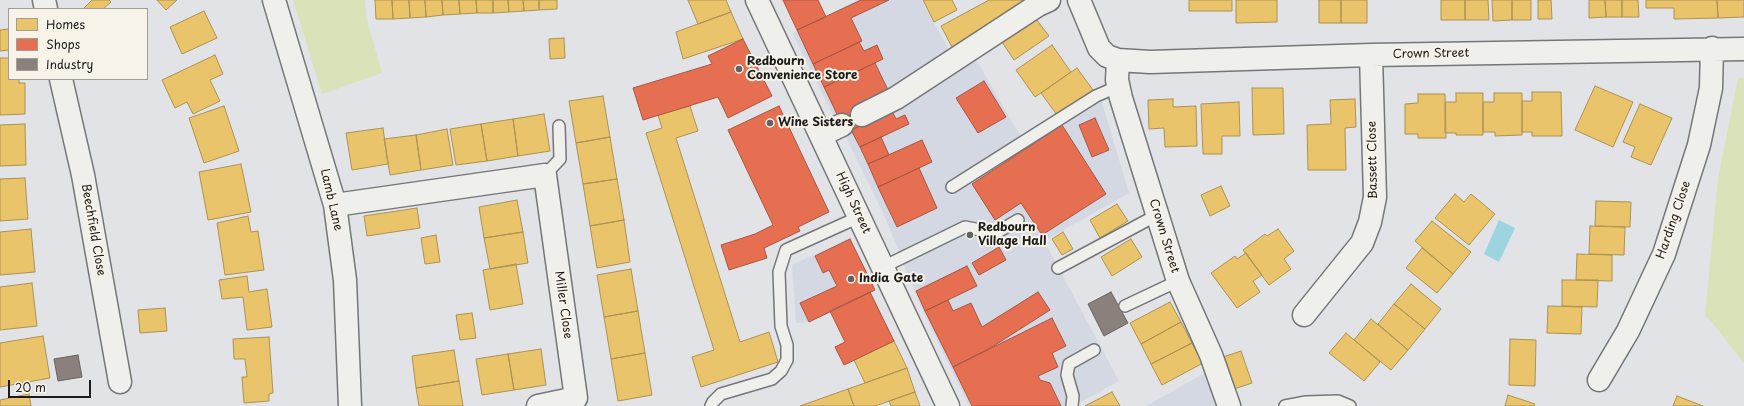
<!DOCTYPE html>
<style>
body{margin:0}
#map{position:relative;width:1744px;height:406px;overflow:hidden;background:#e1e3e6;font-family:"Playpen Sans",sans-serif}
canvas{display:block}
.legend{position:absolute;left:8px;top:8px;width:140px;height:72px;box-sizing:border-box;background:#f7f3e8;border:1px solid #9f9d96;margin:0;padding:5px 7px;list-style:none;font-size:12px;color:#1c1c1c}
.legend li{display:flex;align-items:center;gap:8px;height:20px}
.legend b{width:20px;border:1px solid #9f9d96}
.scale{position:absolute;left:8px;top:380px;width:83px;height:18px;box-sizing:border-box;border:2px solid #1c1c1c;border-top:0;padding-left:5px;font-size:12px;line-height:14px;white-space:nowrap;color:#1c1c1c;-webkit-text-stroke:3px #f7f3e8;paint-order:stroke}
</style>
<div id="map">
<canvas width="1744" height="406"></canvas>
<ul class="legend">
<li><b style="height:11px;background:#e9c46a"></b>Homes</li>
<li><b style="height:11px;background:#e76f51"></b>Shops</li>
<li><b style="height:11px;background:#8a817c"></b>Industry</li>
</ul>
<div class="scale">20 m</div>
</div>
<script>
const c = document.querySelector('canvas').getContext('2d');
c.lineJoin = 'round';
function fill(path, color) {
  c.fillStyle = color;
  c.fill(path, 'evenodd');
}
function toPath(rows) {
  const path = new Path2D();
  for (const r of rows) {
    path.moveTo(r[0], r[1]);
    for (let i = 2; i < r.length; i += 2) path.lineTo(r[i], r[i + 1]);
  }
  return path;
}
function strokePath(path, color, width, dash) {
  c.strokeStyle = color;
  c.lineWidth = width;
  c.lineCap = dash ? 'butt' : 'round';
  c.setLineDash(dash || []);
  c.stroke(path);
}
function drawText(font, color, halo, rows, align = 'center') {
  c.font = font + ' "Playpen Sans",sans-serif';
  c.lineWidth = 4;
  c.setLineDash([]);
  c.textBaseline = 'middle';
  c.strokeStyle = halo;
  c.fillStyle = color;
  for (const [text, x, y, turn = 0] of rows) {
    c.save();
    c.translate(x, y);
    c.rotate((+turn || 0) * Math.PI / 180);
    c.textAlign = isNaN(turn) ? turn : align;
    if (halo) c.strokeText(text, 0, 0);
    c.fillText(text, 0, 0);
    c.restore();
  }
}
fill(toPath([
 [857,0,921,0,951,53,898,89,835,119,793,34],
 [973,54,1022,139,1098,89,1129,193,1044,241,1119,381,1077,404,1077,406,969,406,921,307,885,217,844,133],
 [847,239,872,292,809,322,796,323,792,265],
 [1210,370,1223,406,1146,406]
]), '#d3d8e3');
fill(toPath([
 [293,0,365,0,366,17,382,73,322,94],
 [1738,78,1744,78,1744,363,1710,320,1705,316,1718,179]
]), '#d9e2b9');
fill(toPath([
 [1499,220,1515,228,1499,262,1484,254]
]), '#9cd4df');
const homes = toPath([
 [92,0,109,0,111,2,103,9,83,9,92,0],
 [157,0,177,0,166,10,157,0],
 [375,0,392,0,393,19,376,19,375,0],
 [392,0,409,0,410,18,393,19,392,0],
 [409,0,425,0,426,17,410,18,409,0],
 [425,0,442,0,443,15,426,17,425,0],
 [442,0,459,0,460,14,443,15,442,0],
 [459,0,476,0,477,13,460,14,459,0],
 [476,0,493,0,493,13,477,13,476,0],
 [493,0,508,0,509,12,493,13,493,0],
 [508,0,523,0,524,11,509,12,508,0],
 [523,0,539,0,539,10,524,11,523,0],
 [539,0,557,0,557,9,539,10,539,0],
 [688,0,726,0,731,12,698,24,688,0],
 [923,0,952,0,957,10,934,22,923,0],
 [989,0,1030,0,953,49,941,26,989,0],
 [1189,0,1232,0,1232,11,1189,11,1189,0],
 [1236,0,1277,0,1277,22,1236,23,1236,0],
 [1319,0,1341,0,1341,23,1319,23,1319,0],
 [1341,0,1367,0,1367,23,1341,23,1341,0],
 [1441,0,1465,0,1465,20,1441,20,1441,0],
 [1465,0,1488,0,1489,20,1465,20,1465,0],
 [1492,0,1512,0,1512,20,1493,21,1492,0],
 [1512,0,1531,0,1531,20,1512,20,1512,0],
 [1538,0,1551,0,1552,19,1538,19,1538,0],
 [1589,0,1605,0,1606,17,1589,18,1589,0],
 [1605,0,1622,0,1622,17,1606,17,1605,0],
 [1622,0,1638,0,1639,17,1622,17,1622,0],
 [1646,0,1717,0,1718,18,1674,19,1674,8,1646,8,1646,0],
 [1717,0,1744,0,1744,17,1718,18,1717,0],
 [204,11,217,38,182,54,170,27,204,11],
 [731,12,743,39,683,59,676,32,731,12],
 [1036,19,1049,36,1014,60,1002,42,1036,19],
 [9,29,9,50,0,51,0,30,9,29],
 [564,38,565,58,550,59,549,39,564,38],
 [1052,45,1071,72,1035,97,1016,70,1052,45],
 [215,55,223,74,210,80,220,101,193,114,187,102,175,108,162,80,215,55],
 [0,58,9,58,9,79,19,79,19,83,25,83,25,114,0,115,0,58],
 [1077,68,1093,90,1057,115,1041,93,1077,68],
 [1595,86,1633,102,1613,147,1575,130,1595,86],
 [1252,88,1283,88,1284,134,1253,135,1252,88],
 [1532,92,1561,92,1562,136,1532,136,1532,132,1522,132,1522,101,1532,101,1532,92],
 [1456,93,1483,93,1483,135,1456,135,1456,133,1445,133,1445,102,1456,102,1456,93],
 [1494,93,1522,93,1522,135,1495,136,1495,132,1483,132,1483,102,1494,102,1494,93],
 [1418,94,1445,94,1446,138,1418,138,1418,134,1405,134,1405,104,1418,103,1418,94],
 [603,96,610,137,576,143,569,101,603,96],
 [1173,99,1173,107,1196,106,1197,146,1165,147,1164,128,1149,129,1148,100,1173,99],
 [1355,99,1356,127,1345,128,1346,170,1308,170,1307,125,1331,124,1330,100,1355,99],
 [1239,102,1240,136,1222,136,1222,154,1203,154,1201,104,1239,102],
 [1640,104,1672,118,1651,165,1631,157,1635,147,1623,142,1640,104],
 [224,106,239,151,204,163,189,118,224,106],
 [690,106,698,131,676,138,740,342,769,332,778,362,701,387,692,357,714,350,646,133,662,128,658,115,690,106],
 [544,114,550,151,518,156,513,119,544,114],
 [513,119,518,156,487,161,481,124,513,119],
 [25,124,26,165,0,166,0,125,25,124],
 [481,124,487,161,456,165,450,129,481,124],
 [383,128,388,164,352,170,346,133,383,128],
 [447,129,453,165,421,170,416,135,447,129],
 [416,135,421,170,390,175,384,139,416,135],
 [610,137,617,179,583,184,576,143,610,137],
 [241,164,251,212,208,220,199,172,241,164],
 [25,178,28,219,0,221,0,179,25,178],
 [617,179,624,220,590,226,583,184,617,179],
 [1221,186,1230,206,1210,216,1201,195,1221,186],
 [1455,194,1464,202,1471,194,1495,214,1469,245,1435,218,1455,194],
 [517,200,523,232,484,238,479,207,517,200],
 [1596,201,1631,202,1630,227,1595,226,1596,201],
 [1117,204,1128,221,1100,238,1090,220,1117,204],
 [417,208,420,228,367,236,364,216,417,208],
 [248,216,251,232,258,231,264,270,225,275,217,223,248,216],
 [624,220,630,262,597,268,590,226,624,220],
 [1432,221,1471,252,1453,274,1415,241,1432,221],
 [1590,226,1625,227,1624,255,1589,254,1590,226],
 [31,229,35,272,0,275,0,232,31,229],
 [1278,229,1294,251,1284,259,1291,269,1269,285,1243,250,1265,234,1267,236,1278,229],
 [523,232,528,263,490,269,484,238,523,232],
 [1063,232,1073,249,1062,255,1052,239,1063,232],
 [436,235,440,262,425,264,421,238,436,235],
 [1131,239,1142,257,1112,276,1101,257,1131,239],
 [1422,248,1453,274,1437,293,1406,268,1422,248],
 [1246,253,1262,275,1253,281,1260,292,1237,308,1211,273,1235,256,1237,259,1246,253],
 [1577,254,1612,255,1612,281,1576,280,1577,254],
 [516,264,523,304,490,310,483,270,516,264],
 [631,269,638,311,604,317,597,275,631,269],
 [247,276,249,292,267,289,272,327,247,330,243,297,222,299,219,280,247,276],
 [1562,280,1598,280,1597,307,1562,306,1562,280],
 [32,283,37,326,0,330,0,287,32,283],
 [1411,284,1441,309,1425,329,1394,304,1411,284],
 [1170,302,1181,322,1141,344,1130,323,1170,302],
 [1394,304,1425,329,1408,350,1378,324,1394,304],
 [1548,306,1582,307,1581,334,1547,333,1548,306],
 [165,308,167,331,140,333,138,310,165,308],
 [638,311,645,353,611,359,604,317,638,311],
 [472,313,476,338,460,340,456,315,472,313],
 [1371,319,1408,350,1391,370,1354,340,1371,319],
 [1181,322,1192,343,1151,364,1141,344,1181,322],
 [1346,333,1380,362,1364,381,1329,353,1346,333],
 [43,336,50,378,0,387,0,343,43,336],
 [269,337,273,393,269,394,269,401,244,403,242,377,247,377,245,359,234,359,233,339,269,337],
 [1510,339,1536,340,1535,386,1509,385,1510,339],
 [894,341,907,368,865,383,854,360,894,341],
 [1192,343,1203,363,1162,385,1151,364,1192,343],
 [541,349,546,385,514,390,508,354,541,349],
 [454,350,459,381,416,388,412,356,454,350],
 [1241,351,1252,383,1234,389,1223,357,1241,351],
 [645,353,652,395,618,401,611,359,645,353],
 [508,354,514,390,482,395,476,359,508,354],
 [907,368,915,392,875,406,854,406,848,389,907,368],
 [459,381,463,406,419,406,416,388,459,381],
 [848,389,854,406,800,406,848,389],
 [915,392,920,406,891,406,889,401,915,392],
 [1112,392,1120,406,1085,406,1112,392],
 [29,394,31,406,0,406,0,400,29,394],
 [1508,395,1535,404,1534,406,1505,406,1508,395],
 [1677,396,1703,406,1673,406,1677,396]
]);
fill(homes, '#e9c46a');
strokePath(homes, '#ac9253', 1);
const shops = toPath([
 [783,0,818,0,826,17,797,30,783,0],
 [861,0,889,0,851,18,862,41,813,64,797,30,861,0],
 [743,39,772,96,728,118,718,97,643,120,633,88,712,64,708,56,743,39],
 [859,42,864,51,877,45,883,59,824,87,813,64,859,42],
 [875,63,889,92,866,123,846,133,824,87,875,63],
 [984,81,1006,117,978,133,956,98,984,81],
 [779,106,829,212,798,227,800,231,764,248,767,258,729,270,721,245,755,234,773,225,728,130,779,106],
 [892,111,896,119,905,115,909,124,860,147,851,130,892,111],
 [1095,118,1109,150,1092,157,1079,125,1095,118],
 [1062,125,1106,194,1042,235,1021,203,995,220,972,184,1062,125],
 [881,137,889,155,868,164,860,147,881,137],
 [922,140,932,162,878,187,868,164,922,140],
 [919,168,937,208,897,227,878,187,919,168],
 [850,239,875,290,809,322,800,303,837,286,829,270,823,273,815,256,850,239],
 [999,247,1006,260,979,275,972,263,999,247],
 [967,266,977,286,925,311,916,291,967,266],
 [870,292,894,341,844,365,835,347,845,342,830,311,870,292],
 [1038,292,1050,310,992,347,953,367,925,311,948,300,953,311,971,303,982,327,1038,292],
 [1052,318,1066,346,1052,353,1058,367,1038,376,1040,380,1050,383,1061,406,972,406,953,367,1052,318]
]);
fill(shops, '#e76f51');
strokePath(shops, '#aa5641', 1);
const industry = toPath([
 [1111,292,1128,323,1104,336,1088,304,1111,292],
 [78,355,82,377,58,381,54,359,78,355]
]);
fill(industry, '#8a817c');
strokePath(industry, '#69635f', 1);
const lane = toPath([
 [545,175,560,159,559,126],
 [952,187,1096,96,1119,86],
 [883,267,965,227,996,233,1018,220],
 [1058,268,1157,215],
 [1125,306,1178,281],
 [711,406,713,402,721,394,772,379,781,371,787,360,787,345,781,326,779,272,786,250,859,217],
 [1072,406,1073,396,1067,375,1069,364,1094,350],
 [1285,406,1306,402,1338,401,1350,406]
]);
const street = toPath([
 [44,0,46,9],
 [274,0,335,205,345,280,350,406],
 [1079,0,1099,48,1107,56,1118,60,1117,80,1121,98,1178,281,1211,355,1229,406],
 [1118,60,1150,62,1371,55,1744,49],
 [61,79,83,175,120,382],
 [862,115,896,98,1038,5,1049,0],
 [821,135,842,125],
 [335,205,545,175,576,398,538,406],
 [1304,315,1362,243,1370,222,1375,197,1371,55],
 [1599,380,1628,331,1664,254,1699,145,1711,88,1712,48]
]);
const secondary = toPath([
 [757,0,948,406]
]);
strokePath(lane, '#757677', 14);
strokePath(street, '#757677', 25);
strokePath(secondary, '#757677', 25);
strokePath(lane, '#efefec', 11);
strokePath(street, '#efefec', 22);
strokePath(secondary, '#efefec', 22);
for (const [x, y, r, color] of [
 [739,69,4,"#616263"],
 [770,123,4,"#616263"],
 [970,235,4,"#616263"],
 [851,279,4,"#616263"]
]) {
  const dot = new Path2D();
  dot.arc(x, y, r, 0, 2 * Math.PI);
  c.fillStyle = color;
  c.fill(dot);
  strokePath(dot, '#f7f3e8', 1.5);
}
drawText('12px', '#1c1c1c', '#f7f3e8', [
 ["Crown Street",1431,54,-1],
 ["Bassett Close",1373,160,-91],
 ["Lamb Lane",331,200,77],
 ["High Street",853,203,65],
 ["Harding Close",1674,220,-71],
 ["Beechfield Close",93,230,80],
 ["Crown Street",1164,236,73],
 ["Miller Close",563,305,82]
]);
drawText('bold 12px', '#1c1c1c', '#f7f3e8', [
 ["Redbourn",747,62],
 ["Convenience Store",747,76],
 ["Wine Sisters",778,123],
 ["Redbourn",978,228],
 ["Village Hall",978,242],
 ["India Gate",859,279]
], 'left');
</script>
